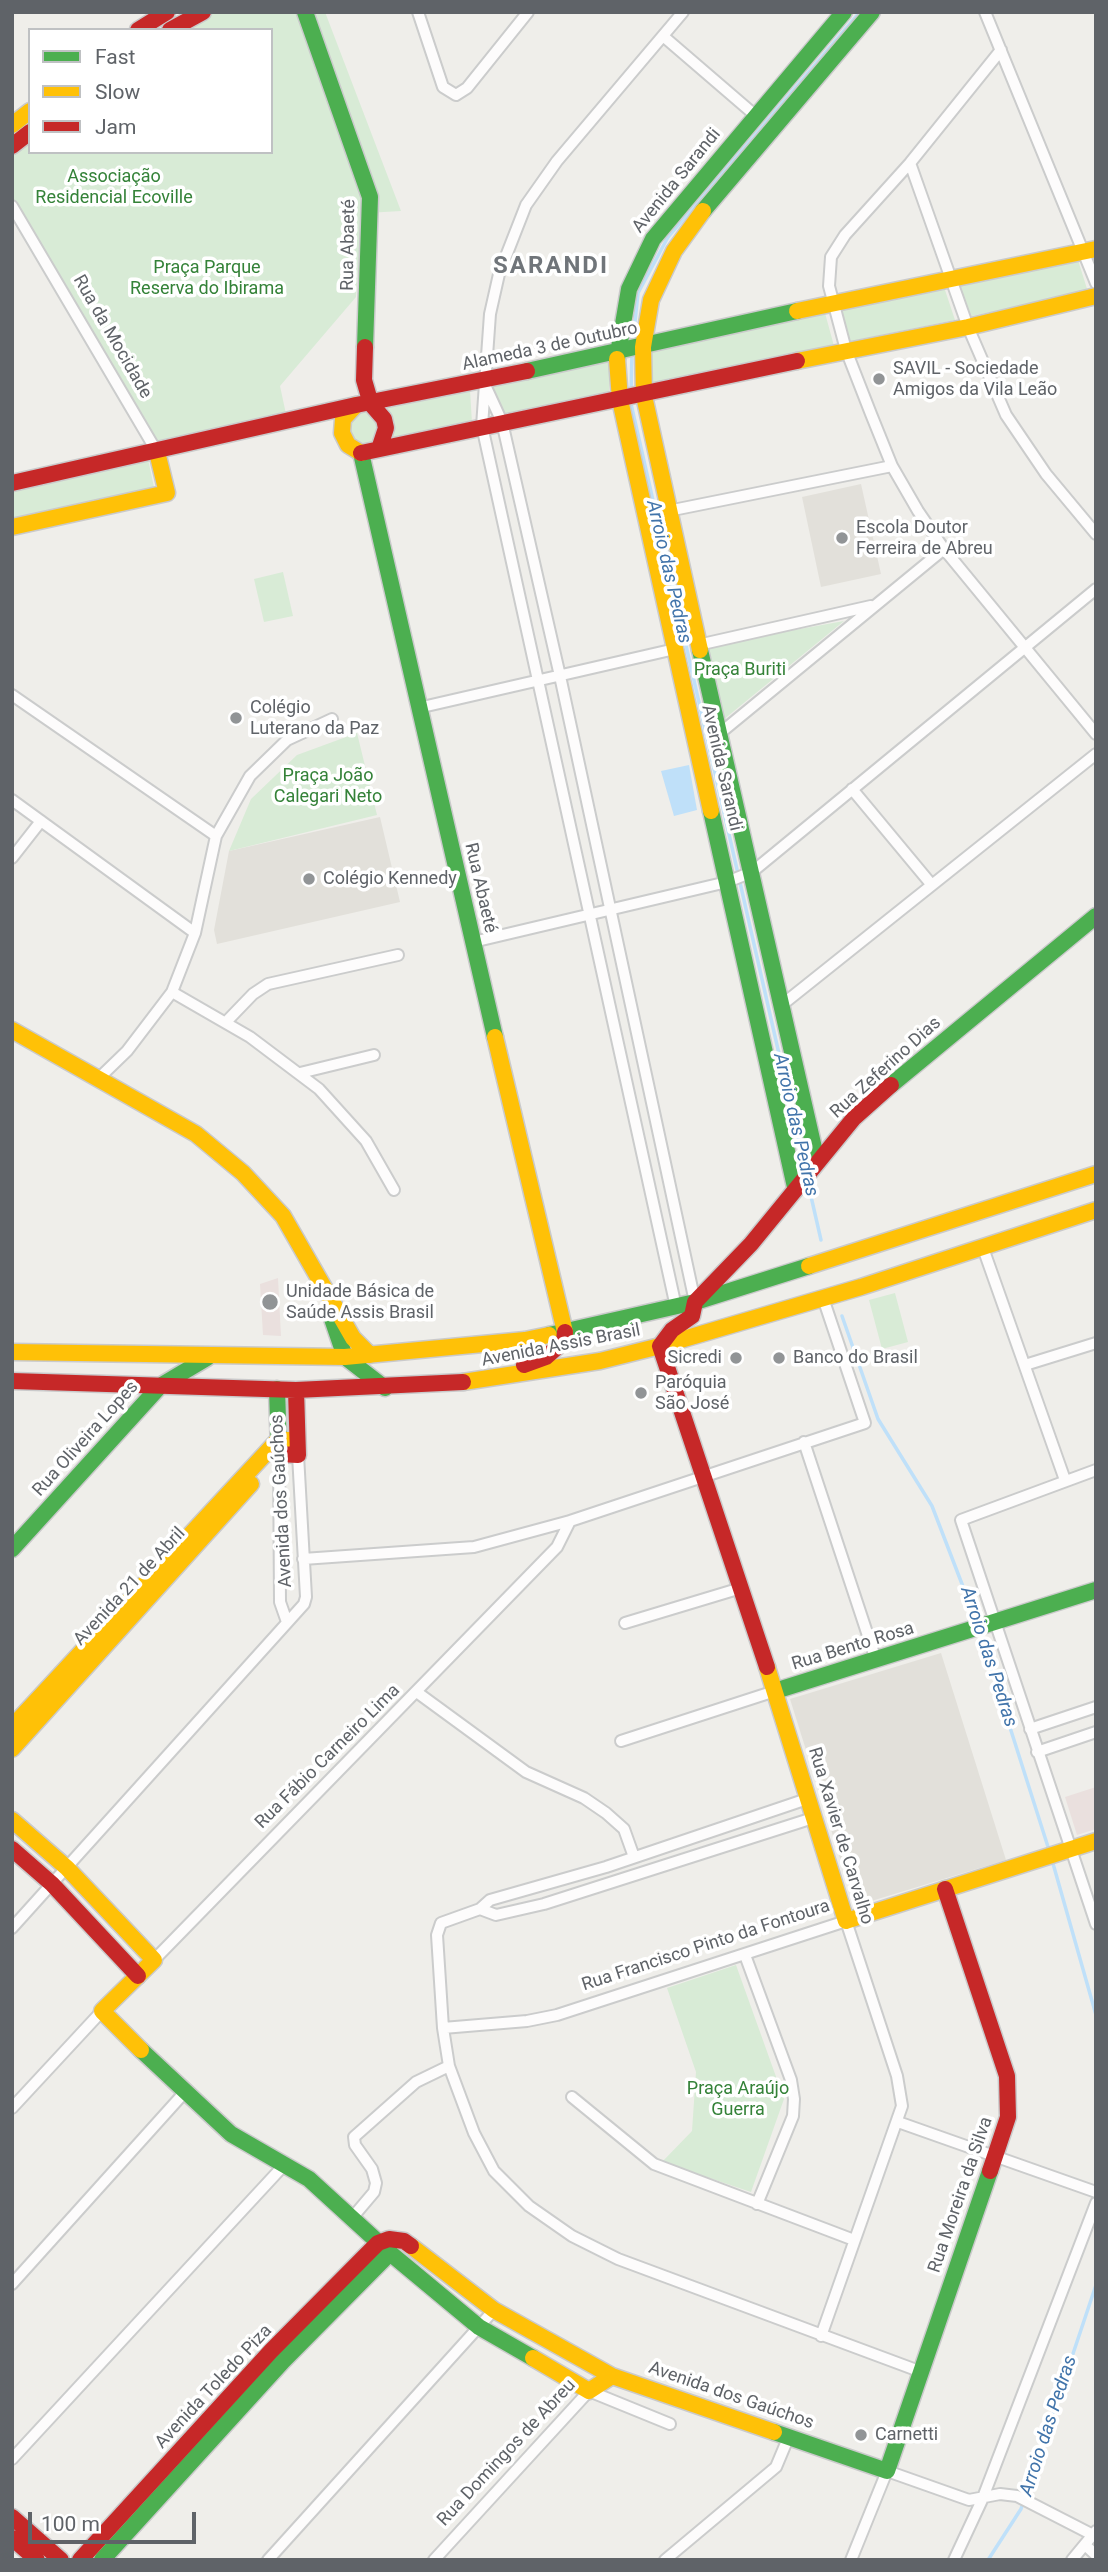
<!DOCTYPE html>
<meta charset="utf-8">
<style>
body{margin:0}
#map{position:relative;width:1108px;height:2572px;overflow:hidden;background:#efeeea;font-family:Roboto,sans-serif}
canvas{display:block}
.frame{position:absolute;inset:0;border:14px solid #5f6368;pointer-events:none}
.legend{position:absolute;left:28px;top:28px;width:245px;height:126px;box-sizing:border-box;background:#fff;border:2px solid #bfc1c3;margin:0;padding:9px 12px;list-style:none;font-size:21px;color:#5f6368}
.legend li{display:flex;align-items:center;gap:14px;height:35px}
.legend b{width:35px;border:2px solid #bfc1c3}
.scale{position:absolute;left:28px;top:2512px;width:168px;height:32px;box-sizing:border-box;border:4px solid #5f6368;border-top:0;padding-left:9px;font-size:21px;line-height:24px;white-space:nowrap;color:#5f6368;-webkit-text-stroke:5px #fff;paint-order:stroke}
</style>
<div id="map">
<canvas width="1108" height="2572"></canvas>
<div class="frame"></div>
<ul class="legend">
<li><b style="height:9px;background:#4caf50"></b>Fast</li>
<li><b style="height:9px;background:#ffc107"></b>Slow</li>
<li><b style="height:9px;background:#c62828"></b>Jam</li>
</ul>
<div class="scale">100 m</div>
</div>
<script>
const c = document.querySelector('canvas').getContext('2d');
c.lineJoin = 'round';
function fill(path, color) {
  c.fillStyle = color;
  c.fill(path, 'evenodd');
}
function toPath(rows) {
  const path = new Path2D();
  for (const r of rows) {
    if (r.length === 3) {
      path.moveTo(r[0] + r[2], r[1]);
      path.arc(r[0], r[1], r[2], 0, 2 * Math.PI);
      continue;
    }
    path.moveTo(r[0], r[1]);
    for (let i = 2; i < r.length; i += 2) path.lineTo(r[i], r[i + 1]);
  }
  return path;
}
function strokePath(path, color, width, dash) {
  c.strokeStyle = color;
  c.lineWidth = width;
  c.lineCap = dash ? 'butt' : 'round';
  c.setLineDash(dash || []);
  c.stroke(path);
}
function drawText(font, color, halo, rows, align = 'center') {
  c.font = font + ' Roboto,sans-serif';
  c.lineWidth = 7;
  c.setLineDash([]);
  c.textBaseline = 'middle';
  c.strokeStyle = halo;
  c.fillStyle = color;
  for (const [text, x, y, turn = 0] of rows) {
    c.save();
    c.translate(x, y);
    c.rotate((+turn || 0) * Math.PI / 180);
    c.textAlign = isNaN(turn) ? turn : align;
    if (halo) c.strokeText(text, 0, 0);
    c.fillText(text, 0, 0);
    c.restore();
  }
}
fill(toPath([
 [861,484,881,574,821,587,802,497],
 [380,817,400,902,217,944,214,930,229,851],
 [941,1653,1006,1860,855,1906,790,1699]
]), '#e2e0da');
fill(toPath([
 [278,1278,281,1336,263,1335,260,1284],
 [1096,1787,1096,1829,1077,1835,1065,1797]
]), '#eae0de');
fill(toPath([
 [215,12,325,12,401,211,367,213,363,204,356,297,280,386,286,414,160,445,12,197,12,154,30,140,30,152,271,152,271,30,181,30],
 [1077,257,1088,292,967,317,958,284],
 [944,287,955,320,847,342,837,310],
 [825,313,834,346,647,385,646,351],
 [606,360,610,366,609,393,502,416,493,385],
 [470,390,472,423,389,441,380,406],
 [364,428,16],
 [148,459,155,492,12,522,12,490],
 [283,572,293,616,264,622,254,579],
 [844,621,723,720,706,646],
 [357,733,377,815,229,851,251,799,297,755],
 [895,1293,908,1342,882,1349,869,1300],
 [736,1965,784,2099,751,2192,662,2162,692,2131,696,2072,667,1988]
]), '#d8ebd6');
fill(toPath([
 [689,765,697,810,674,816,661,771]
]), '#bfe0f9');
strokePath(toPath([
 [633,341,638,293,668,237,860,12],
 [631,393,632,352],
 [631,404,805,1168],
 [807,1179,821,1240],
 [842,1316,878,1419,932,1506,977,1623],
 [979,1630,1049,1850],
 [1052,1860,1096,2015],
 [988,2560,1021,2509,1096,2285]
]), '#bfe0f9', 3.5);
const street = toPath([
 [418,12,443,87,456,95,467,88,528,12],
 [985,12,1096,283],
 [663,36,756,116],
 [1001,50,910,163,845,235,831,257,829,286,846,350,871,414,892,466,918,511,944,549,1096,734],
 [910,163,968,327,1006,415,1046,474,1096,534],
 [12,206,157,452],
 [485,385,502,422,560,676,695,1302],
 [668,511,892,466],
 [698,645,871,606],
 [12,695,216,836],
 [418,708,675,649],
 [719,734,944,549],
 [852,789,931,884],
 [12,800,195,933],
 [12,858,41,821],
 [473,942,727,882,752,872,1096,589],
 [172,992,250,1037,319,1089,366,1141,394,1190],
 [783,1004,1096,754],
 [226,1022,253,994,268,984,398,955],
 [300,1073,374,1055],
 [97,1080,127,1051,172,992,195,933,216,836,250,776,287,740,332,719],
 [983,1248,1065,1480],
 [676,1307,482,426,490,314,499,274,526,205,557,161,683,12],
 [1025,1365,1096,1343],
 [804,1442,876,1660],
 [279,1454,280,1602,287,1622],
 [1096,1470,961,1520,1096,1924],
 [303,1559,474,1547,570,1521,865,1423,823,1298],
 [625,1623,741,1588],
 [418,1693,526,1772,584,1798,606,1813,624,1829,634,1857],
 [1030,1729,1096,1707],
 [621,1741,775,1691],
 [1037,1752,1096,1732],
 [807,1799,606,1867,490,1900,480,1909,441,1923,437,1935,443,2028,449,2066,474,2133,494,2171,529,2206,572,2236,618,2259,919,2371],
 [480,1909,496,1915,544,1904,813,1818],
 [12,1928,304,1604,306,1597,298,1455],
 [745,1955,791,2080,794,2099,793,2116,757,2204],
 [154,1960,557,1547,570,1521],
 [443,2028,527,2021,557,2015,846,1921,897,2076,902,2106,821,2336],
 [572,2097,654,2164,854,2240],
 [12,2108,102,2011],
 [898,2122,1096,2192],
 [352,2218,374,2192,376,2183,372,2169,355,2145,354,2137,416,2082,449,2066],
 [12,2284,184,2093],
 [12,2459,285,2164],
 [1085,2545,1096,2555],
 [268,2560,494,2310],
 [434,2560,589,2391,670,2424],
 [665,2560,776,2467,789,2436],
 [851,2560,887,2471,969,2500,1000,2494,1017,2496,1093,2535],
 [954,2560,982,2500,1096,2203],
 [1072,2560,1096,2531]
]);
const fast = toPath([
 [305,12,370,197,365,347],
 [703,211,872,12],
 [617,359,629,289,653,239,844,12],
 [527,371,797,311],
 [361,453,495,1037],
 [700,650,817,1161],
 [711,811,795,1187],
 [891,1085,1096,916],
 [329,1310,345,1357],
 [549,1335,695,1302,809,1266],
 [345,1357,385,1388],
 [160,1386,207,1358],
 [277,1389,279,1450],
 [12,1549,160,1386],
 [775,1691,1096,1590],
 [141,2050,231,2134,309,2179,390,2253,479,2327,533,2358],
 [774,2432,887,2471,990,2171],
 [102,2560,283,2361,390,2253]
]);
const slow = toPath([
 [12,125,30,111],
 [797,311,1096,249],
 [617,359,620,400,711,811],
 [797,361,968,327,1096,296],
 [356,405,343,419,342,433,348,445,361,453],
 [12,527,167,493,157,452],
 [700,650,644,396,643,347,651,300,674,251,703,211],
 [12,1030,196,1134,243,1173,283,1216,353,1338,370,1355],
 [495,1037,565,1332],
 [809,1266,1096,1174],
 [12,1352,345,1357,525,1340,549,1335],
 [463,1382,600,1361,660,1346,861,1287,1096,1210],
 [767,1667,846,1921,1096,1841],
 [12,1727,278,1440,297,1440],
 [12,1749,251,1484],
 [12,1820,67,1868,154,1960,102,2011,141,2050],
 [411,2246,494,2310,612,2376,774,2432],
 [533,2358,589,2391,612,2376]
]);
const jam = toPath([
 [138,30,167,12],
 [170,30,203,12],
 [12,146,30,132],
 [365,347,364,380,371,404,384,419,386,428,380,446],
 [361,453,797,361],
 [12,483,356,405,527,371],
 [695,1302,751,1244,854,1118,891,1085],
 [660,1346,767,1667],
 [660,1346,672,1330,692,1316,695,1302],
 [524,1365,546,1357,564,1341,565,1332],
 [12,1381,296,1390,463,1382],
 [279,1454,298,1455,296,1390],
 [12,1849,52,1884,138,1976],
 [945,1889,1007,2076,1008,2117,990,2171],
 [12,2517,61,2560],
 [12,2538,37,2560],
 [80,2560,271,2351,378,2243,389,2239,404,2241,411,2246]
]);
strokePath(street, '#cbcccc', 14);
strokePath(fast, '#cacacb', 19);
strokePath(slow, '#cacacb', 19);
strokePath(jam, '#cacacb', 19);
strokePath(street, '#fdfcfc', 10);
strokePath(fast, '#4caf50', 16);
strokePath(slow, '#ffc107', 16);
strokePath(jam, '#c62828', 16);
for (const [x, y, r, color] of [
 [879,379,7,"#919496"],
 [842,538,7,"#919496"],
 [236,718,7,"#919496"],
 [309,879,7,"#919496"],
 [270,1302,9,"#919496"],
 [736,1358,7,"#919496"],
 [779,1358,7,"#919496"],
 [641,1393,7,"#919496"],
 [861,2435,7,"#919496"]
]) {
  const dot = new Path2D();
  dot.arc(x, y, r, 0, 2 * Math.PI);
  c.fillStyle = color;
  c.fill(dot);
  strokePath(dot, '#fff', 2.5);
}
drawText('18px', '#348238', '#fff', [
 ["Associação",114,177],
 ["Residencial Ecoville",114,198],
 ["Praça Parque",207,268],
 ["Reserva do Ibirama",207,289],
 ["Praça Buriti",740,670],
 ["Praça João",328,776],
 ["Calegari Neto",328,797],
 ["Praça Araújo",738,2089],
 ["Guerra",738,2110]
]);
drawText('18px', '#5f6368', '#fff', [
 ["Avenida Sarandi",677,181,-51],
 ["Rua Abaeté",349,245,-89],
 ["Rua da Mocidade",112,337,60],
 ["Alameda 3 de Outubro",550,347,-12],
 ["Avenida Sarandi",721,768,77],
 ["Rua Abaeté",480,888,77],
 ["Rua Zeferino Dias",886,1068,-42],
 ["Avenida Assis Brasil",561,1346,-11],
 ["Rua Oliveira Lopes",86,1439,-48],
 ["Avenida dos Gaúchos",282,1501,-93],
 ["Avenida 21 de Abril",130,1587,-47],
 ["Rua Bento Rosa",853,1647,-17],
 ["Rua Fábio Carneiro Lima",328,1757,-45],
 ["Rua Xavier de Carvalho",840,1836,73],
 ["Rua Francisco Pinto da Fontoura",706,1946,-18],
 ["Rua Moreira da Silva",961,2195,-71],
 ["Avenida Toledo Piza",214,2387,-47],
 ["Avenida dos Gaúchos",731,2396,19],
 ["Rua Domingos de Abreu",507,2453,-47]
]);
drawText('18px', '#5f6368', '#fff', [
 ["SAVIL - Sociedade",893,369],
 ["Amigos da Vila Leão",893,390],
 ["Escola Doutor",856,528],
 ["Ferreira de Abreu",856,549],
 ["Colégio",250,708],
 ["Luterano da Paz",250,729],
 ["Colégio Kennedy",323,879],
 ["Unidade Básica de",286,1292],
 ["Saúde Assis Brasil",286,1313],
 ["Sicredi",722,1358,"right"],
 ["Banco do Brasil",793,1358],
 ["Paróquia",655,1383],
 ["São José",655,1404],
 ["Carnetti",875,2435]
], 'left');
drawText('italic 19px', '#4174aa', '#fff', [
 ["Arroio das Pedras",668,572,77],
 ["Arroio das Pedras",795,1125,77],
 ["Arroio das Pedras",988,1657,72],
 ["Arroio das Pedras",1049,2426,-72]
]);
c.letterSpacing = '2px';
drawText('bold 24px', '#70757a', '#fff', [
 ["SARANDI",551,267]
]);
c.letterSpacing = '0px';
</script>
